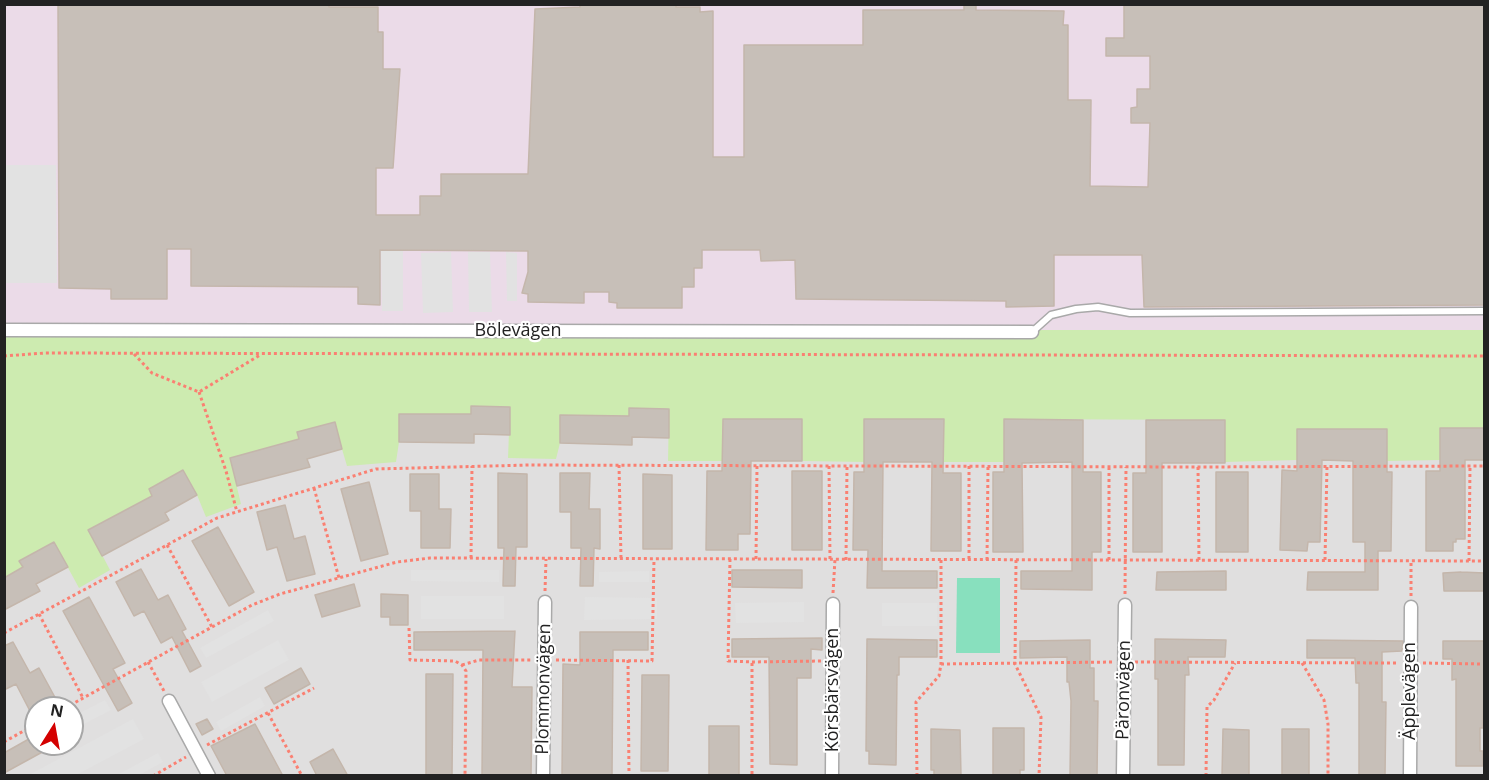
<!DOCTYPE html>
<meta charset="utf-8">
<style>
body{margin:0}
#map{position:relative;width:1489px;height:780px;overflow:hidden;background:#f2efe9;font-family:"Open Sans",sans-serif}
canvas{display:block}
.frame{position:absolute;inset:0;border:6px solid #222;pointer-events:none}
.north{position:absolute;left:24px;top:696px;width:60px;height:60px;box-sizing:border-box;background:#fff;border:2px solid #a7a7a7;border-radius:50%;rotate:11deg;font-size:16px;font-weight:700;line-height:24px;text-align:center;color:#222}
.north::after{content:'';display:block;margin:auto;width:21px;height:27px;background:#d40000;clip-path:polygon(50% 0,100% 100%,50% 72%,0 100%)}
</style>
<div id="map">
<canvas width="1489" height="780"></canvas>
<div class="frame"></div>
<div class="north">N</div>
</div>
<script>
const c = document.querySelector('canvas').getContext('2d');
c.lineJoin = 'round';
function fill(path, color) {
  c.fillStyle = color;
  c.fill(path, 'evenodd');
}
function toPath(rows) {
  const path = new Path2D();
  for (const r of rows) {
    path.moveTo(r[0], r[1]);
    for (let i = 2; i < r.length; i += 2) path.lineTo(r[i], r[i + 1]);
  }
  return path;
}
function strokePath(path, color, width, dash) {
  c.strokeStyle = color;
  c.lineWidth = width;
  c.lineCap = dash ? 'butt' : 'round';
  c.setLineDash(dash || []);
  c.stroke(path);
}
function drawText(font, color, halo, rows, align = 'center') {
  c.font = font + ' "Open Sans",sans-serif';
  c.lineWidth = 4.5;
  c.setLineDash([]);
  c.textBaseline = 'middle';
  c.strokeStyle = halo;
  c.fillStyle = color;
  for (const [text, x, y, turn = 0] of rows) {
    c.save();
    c.translate(x, y);
    c.rotate((+turn || 0) * Math.PI / 180);
    c.textAlign = isNaN(turn) ? turn : align;
    if (halo) c.strokeText(text, 0, 0);
    c.fillText(text, 0, 0);
    c.restore();
  }
}
fill(toPath([
 [288,384,1484,389,1484,775,5,776,5,523],
 [36,708,72,708,72,744,36,744]
]), '#e0dfdf');
fill(toPath([
 [5,5,1484,5,1484,330,5,330]
]), '#ebdbe8');
fill(toPath([
 [5,330,1484,330,1484,428,1440,428,1440,460,1387,461,1387,429,1297,429,1297,460,1225,462,1225,420,1004,419,1005,462,943,462,943,419,866,462,802,461,802,419,723,419,722,450,724,461,668,461,669,409,629,416,561,415,560,443,556,459,508,458,510,407,472,406,471,414,399,414,399,442,396,462,347,466,334,422,298,432,299,439,230,458,241,504,206,517,197,495,183,470,149,489,152,496,89,530,110,570,79,588,54,542,20,560,23,567,5,578]
]), '#cdebb0');
fill(toPath([
 [957,578,1000,578,1000,653,956,653]
]), '#88e0be');
fill(toPath([
 [4,165,56,165,57,283,5,283],
 [381,251,403,251,403,311,382,311],
 [451,252,453,312,423,313,421,253],
 [468,252,490,252,492,312,469,312],
 [506,252,517,253,517,301,507,301],
 [411,570,499,570,499,582,411,581],
 [649,571,649,582,599,582,599,572],
 [421,596,504,596,504,619,421,619],
 [585,597,657,598,657,619,584,620],
 [804,602,804,622,736,623,735,603],
 [882,603,937,603,937,626,882,626],
 [268,610,274,621,206,658,200,648],
 [278,640,289,660,212,702,201,682],
 [260,697,265,706,221,731,216,722],
 [105,700,111,710,82,725,76,715],
 [133,719,144,739,76,775,29,775],
 [158,753,163,762,139,775,117,775]
]), '#e2e2e2');
const building = toPath([
 [58,4,329,4,329,7,378,7,378,32,383,32,383,69,400,69,393,168,376,168,376,215,420,215,420,196,441,196,441,174,528,174,535,9,580,7,580,4,676,4,676,7,700,7,700,12,713,11,713,157,744,157,744,45,863,45,863,10,964,10,964,4,976,4,976,10,1064,11,1063,25,1068,25,1068,100,1091,100,1090,186,1148,187,1150,123,1131,123,1131,108,1137,107,1137,89,1150,89,1150,56,1106,56,1106,38,1124,38,1124,4,1485,4,1485,305,1144,307,1142,255,1054,255,1054,306,1006,307,1006,301,796,299,795,260,761,261,760,250,702,250,702,268,694,268,694,287,682,287,682,308,617,308,617,303,609,302,609,292,584,292,584,303,528,302,528,294,522,293,528,272,528,251,380,250,380,305,358,304,358,287,191,286,191,249,167,249,167,299,111,299,111,289,59,288,58,4],
 [471,406,510,407,510,435,474,434,474,443,399,442,399,414,471,414,471,406],
 [629,408,669,409,669,438,632,437,632,445,560,443,560,415,629,416,629,408],
 [723,419,802,419,802,461,751,461,750,534,738,534,738,550,706,550,707,471,722,471,723,419],
 [864,419,944,419,943,473,961,473,961,551,931,551,932,462,883,462,882,571,937,571,937,588,867,588,868,550,853,550,854,472,864,472,864,419],
 [1004,419,1083,420,1083,472,1101,472,1101,552,1092,552,1092,590,1021,589,1021,571,1072,571,1072,462,1022,463,1023,552,993,552,993,472,1004,472,1004,419],
 [1146,420,1225,420,1225,463,1162,463,1162,552,1133,552,1133,473,1146,473,1146,420],
 [335,422,342,449,307,459,310,467,237,486,230,458,299,439,297,432,335,422],
 [1440,428,1485,428,1485,460,1465,460,1465,539,1456,539,1456,542,1453,542,1453,551,1426,551,1426,471,1440,471,1440,428],
 [1297,429,1387,429,1387,472,1392,472,1391,551,1378,551,1378,590,1307,590,1308,572,1365,572,1365,542,1353,542,1353,461,1322,460,1320,542,1308,542,1307,551,1280,550,1282,470,1297,471,1297,429],
 [183,470,197,495,165,513,169,520,102,556,88,530,152,496,149,489,183,470],
 [792,471,822,471,822,550,792,550,792,471],
 [1216,472,1248,472,1248,552,1216,552,1216,472],
 [498,473,527,474,527,547,516,547,515,586,503,586,504,548,498,548,498,473],
 [560,473,590,473,589,509,600,509,600,549,594,548,593,586,580,586,581,548,571,548,571,512,560,512,560,473],
 [410,474,439,474,439,509,451,509,450,548,421,548,421,511,410,511,410,474],
 [643,474,672,475,672,549,643,549,643,474],
 [369,482,388,554,361,561,341,489,369,482],
 [285,505,294,539,305,536,315,574,287,581,277,547,267,550,257,512,285,505],
 [218,527,254,592,229,606,192,541,218,527],
 [54,542,68,567,36,584,40,591,4,610,4,578,23,567,19,561,54,542],
 [141,569,158,600,168,595,186,629,182,631,201,666,190,672,172,637,161,643,144,611,134,616,116,582,141,569],
 [732,570,802,570,802,588,732,587,732,570],
 [1226,571,1226,590,1156,590,1157,572,1226,571],
 [1461,572,1485,573,1485,591,1444,591,1443,573,1461,572],
 [354,584,360,606,322,617,315,595,354,584],
 [381,594,408,595,408,625,390,625,390,617,381,617,381,594],
 [89,597,125,663,113,669,132,703,118,711,63,611,89,597],
 [515,631,512,687,532,687,531,776,482,776,483,650,414,650,414,632,515,631],
 [580,632,648,632,648,650,613,650,612,776,562,776,563,664,580,665,580,632],
 [822,638,822,650,811,649,811,678,797,678,797,765,770,764,769,657,732,657,732,639,822,638],
 [867,639,937,640,937,657,899,657,899,675,897,675,896,765,869,764,869,751,866,751,867,639],
 [1155,639,1226,640,1225,657,1188,657,1189,675,1185,675,1184,765,1158,765,1158,679,1155,679,1155,639],
 [1090,640,1090,668,1094,668,1094,701,1098,701,1097,776,1070,776,1071,701,1069,682,1067,682,1067,657,1020,658,1020,641,1090,640],
 [1307,640,1403,641,1402,651,1382,652,1382,702,1386,702,1385,776,1359,776,1359,683,1356,683,1355,658,1307,658,1307,640],
 [1443,641,1485,641,1483,728,1480,728,1480,751,1483,751,1483,766,1456,766,1456,679,1452,680,1452,659,1443,659,1443,641],
 [13,642,30,673,39,668,57,701,44,708,36,708,36,712,32,715,16,684,4,690,4,646,13,642],
 [301,668,310,684,274,704,265,688,301,668],
 [426,674,453,674,452,776,426,776,426,674],
 [642,675,669,675,668,771,641,771,642,675],
 [207,719,213,729,202,735,196,724,207,719],
 [255,724,283,776,227,776,211,746,255,724],
 [709,726,739,726,739,776,709,776,709,726],
 [993,728,1024,728,1024,770,1020,770,1020,776,993,776,993,728],
 [931,729,960,730,961,776,934,776,934,770,931,770,931,729],
 [1223,729,1249,730,1249,776,1222,776,1223,729],
 [1282,729,1309,729,1309,776,1282,776,1282,729],
 [36,735,36,744,57,744,4,773,4,753,36,735],
 [333,749,348,776,317,776,310,762,333,749]
]);
fill(building, '#c7bfb8');
strokePath(building, '#c4b6ab', 1.5);
const lane = toPath([
 [1032,332,1051,315,1076,309,1098,307,1130,313,1484,311]
]);
const street = toPath([
 [4,330,1032,332],
 [169,701,209,776],
 [543,776,545,602],
 [832,776,833,604],
 [1123,776,1125,605],
 [1410,776,1411,607]
]);
strokePath(lane, '#a9a9a9', 9);
strokePath(street, '#a9a9a9', 15);
strokePath(toPath([
 [134,354,152,373,199,392,260,355],
 [4,356,45,353,1484,356],
 [199,392,226,471,237,512],
 [619,465,621,559],
 [829,466,830,559],
 [969,466,969,560],
 [1198,467,1199,561],
 [314,488,339,578],
 [167,545,212,627],
 [471,558,472,466],
 [730,559,728,661,752,662,822,661],
 [756,559,757,466],
 [846,560,847,466],
 [987,560,988,466],
 [1016,560,1015,664,1041,717,1039,776],
 [1109,560,1109,467],
 [1325,560,1327,466],
 [1469,561,1470,466],
 [545,591,546,559],
 [833,593,835,559],
 [1125,594,1126,467],
 [1411,596,1411,561],
 [39,614,83,698],
 [409,628,410,660,455,661,462,665,466,671,465,776],
 [4,633,217,518,376,469,529,465,1192,467,1484,466],
 [556,660,652,661,654,559],
 [628,660,629,776],
 [148,662,164,691],
 [1135,662,1399,663],
 [752,663,752,776],
 [1302,663,1324,700,1328,724,1328,776],
 [1423,663,1484,664],
 [941,664,1114,662],
 [462,665,479,660,532,660],
 [65,708,252,605,280,594,397,562,430,558,1484,561],
 [268,713,302,776],
 [4,742,36,724],
 [207,745,314,688],
 [153,776,186,757],
 [917,776,916,702,939,676,941,664,941,560],
 [1206,776,1207,707,1214,700,1235,663]
]), '#fa8072', 3, [3, 3]);
strokePath(lane, '#fff', 6);
strokePath(street, '#fff', 12);
drawText('18px', '#222', '#fff', [
 ["Bölevägen",518,331],
 ["Plommonvägen",544,689,-89],
 ["Körsbärsvägen",833,690,-90],
 ["Päronvägen",1124,690,-89],
 ["Äpplevägen",1410,691,-90]
]);
</script>
